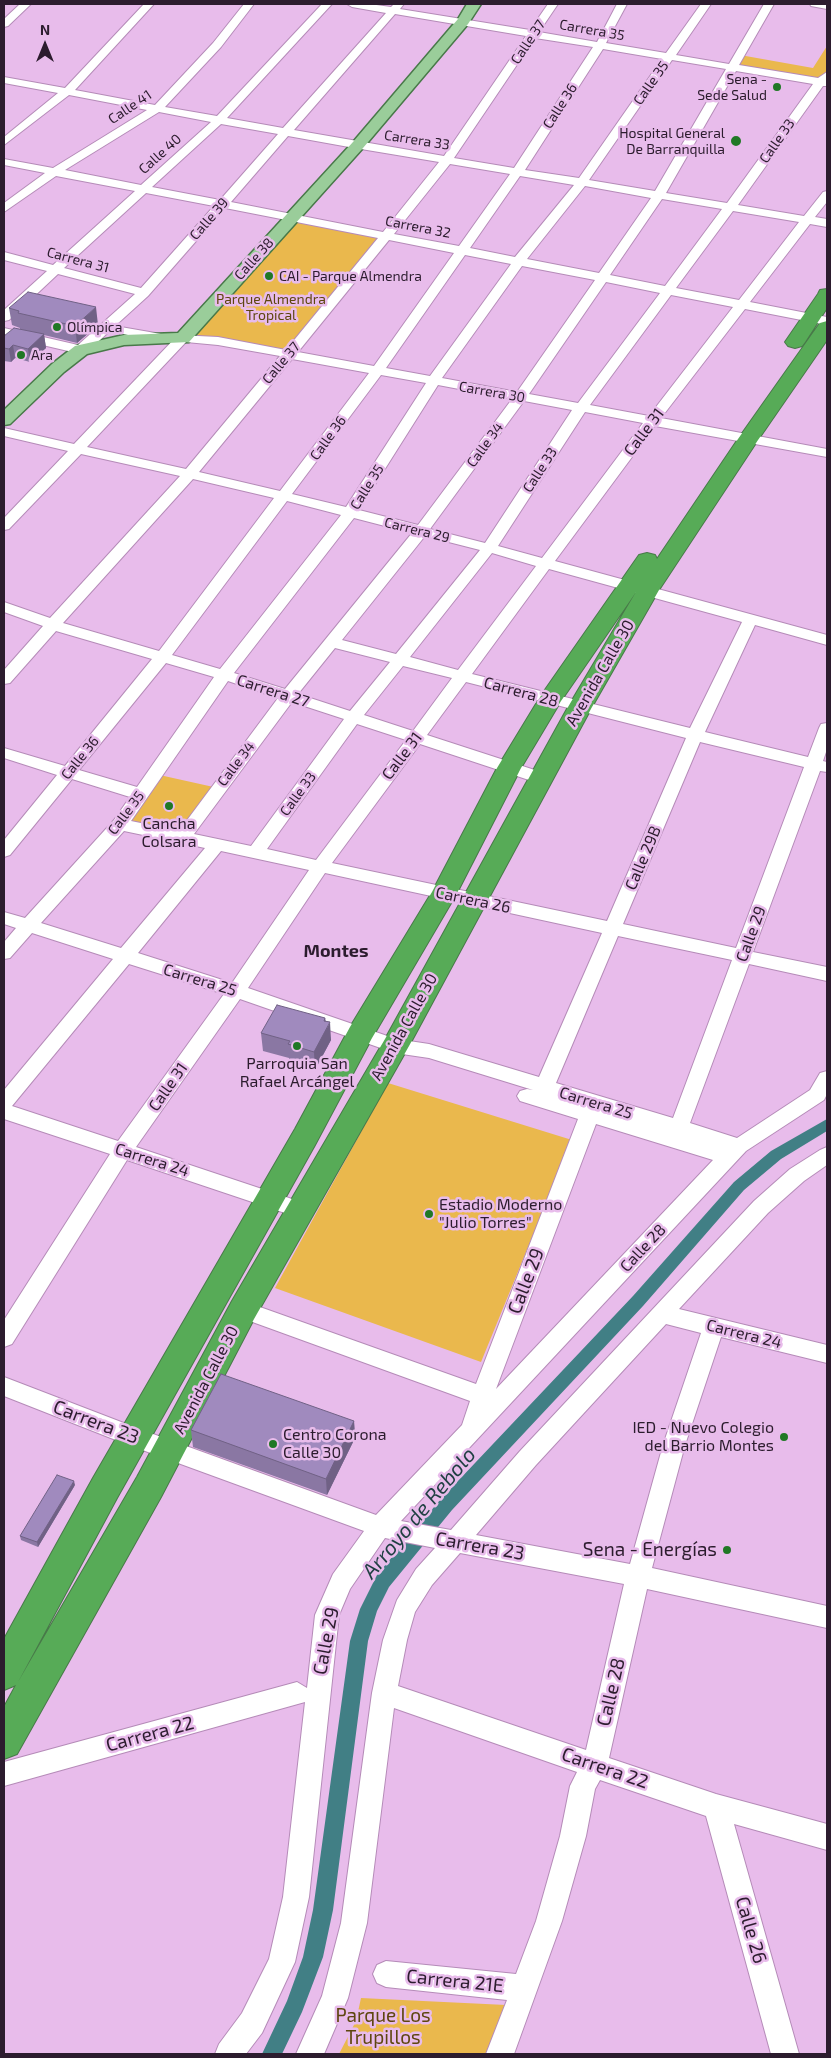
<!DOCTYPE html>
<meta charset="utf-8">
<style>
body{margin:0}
#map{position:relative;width:831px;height:2058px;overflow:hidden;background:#e8bceb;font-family:"Exo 2",sans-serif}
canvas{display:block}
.frame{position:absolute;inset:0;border:5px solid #2c1c2e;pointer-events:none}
.north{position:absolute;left:20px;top:20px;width:50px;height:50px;-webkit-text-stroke:4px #e8bceb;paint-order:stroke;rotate:0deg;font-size:14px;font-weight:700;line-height:20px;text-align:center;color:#2c1c2e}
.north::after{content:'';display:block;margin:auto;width:18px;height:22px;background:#2c1c2e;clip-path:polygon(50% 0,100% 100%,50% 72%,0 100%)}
</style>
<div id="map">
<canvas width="831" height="2058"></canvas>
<div class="frame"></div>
<div class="north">N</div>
</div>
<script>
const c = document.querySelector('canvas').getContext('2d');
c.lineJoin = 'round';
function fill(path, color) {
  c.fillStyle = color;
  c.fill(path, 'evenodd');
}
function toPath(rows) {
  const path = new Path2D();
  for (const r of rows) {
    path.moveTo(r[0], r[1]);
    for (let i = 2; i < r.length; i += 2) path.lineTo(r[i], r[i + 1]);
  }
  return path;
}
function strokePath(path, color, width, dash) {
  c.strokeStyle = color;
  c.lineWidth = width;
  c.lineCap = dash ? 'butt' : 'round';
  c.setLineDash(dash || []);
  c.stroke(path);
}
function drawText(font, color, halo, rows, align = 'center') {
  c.font = font + ' "Exo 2",sans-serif';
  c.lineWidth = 5;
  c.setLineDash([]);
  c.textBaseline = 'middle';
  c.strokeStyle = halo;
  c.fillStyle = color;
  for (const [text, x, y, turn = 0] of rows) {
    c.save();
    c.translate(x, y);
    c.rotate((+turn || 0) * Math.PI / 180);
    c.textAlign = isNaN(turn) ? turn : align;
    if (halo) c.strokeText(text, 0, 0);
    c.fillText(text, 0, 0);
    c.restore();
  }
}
fill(toPath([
 [827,46,827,74,820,82,732,68,740,55,813,68],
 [291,218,386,236,288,355,183,338],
 [155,774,218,788,183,837,120,824],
 [388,1083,572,1140,481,1362,275,1288],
 [361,1998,506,2005,489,2054,339,2054,356,2021]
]), '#eab84d');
fill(toPath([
 [827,1119,827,1131,781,1159,744,1190,643,1306,452,1510,389,1587,377,1611,368,1641,333,1910,323,1957,302,2012,282,2054,262,2054,287,2001,303,1957,313,1910,350,1641,360,1609,377,1575,440,1500,633,1296,734,1182,771,1151,827,1119]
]), '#417f85');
const minor = toPath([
 [20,4,31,4,8,26,4,27,4,19,20,4],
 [144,4,154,4,75,90,155,105,213,43,244,4,254,4,221,47,165,107,217,116,322,4,332,4,227,118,283,128,386,13,352,7,347,4,369,4,391,7,394,4,404,4,400,9,530,30,548,4,558,4,539,32,597,42,617,4,627,4,606,43,666,53,701,4,711,4,676,55,729,64,764,4,774,4,739,65,818,78,827,72,827,86,823,86,738,205,804,216,823,192,827,191,827,202,815,217,827,219,827,227,810,224,750,302,827,317,827,325,745,309,661,418,827,449,827,457,655,426,555,561,827,635,827,645,755,625,705,732,808,757,819,728,821,724,827,723,827,749,823,761,827,762,827,772,820,771,753,952,827,967,827,981,749,964,690,1123,737,1138,810,1090,820,1073,827,1071,827,1094,824,1100,746,1151,401,1521,451,1530,520,1451,754,1201,790,1169,820,1150,827,1147,827,1165,804,1181,768,1213,679,1309,827,1345,827,1363,721,1337,685,1445,652,1568,827,1606,827,1628,647,1589,609,1758,716,1794,827,1824,827,1850,734,1824,799,2054,771,2054,706,1816,600,1780,595,1789,586,1836,562,1921,514,2054,486,2054,507,2000,386,1987,377,1983,373,1974,377,1965,386,1961,516,1974,536,1921,560,1836,570,1786,577,1772,394,1708,367,1923,348,1998,324,2054,296,2054,322,1996,341,1923,372,1693,383,1640,397,1600,416,1569,435,1548,385,1538,350,1589,339,1615,309,1897,295,1962,262,2033,246,2054,215,2054,219,2044,242,2013,269,1959,283,1897,305,1702,4,1786,4,1762,297,1682,307,1688,315,1615,333,1574,364,1531,126,1444,4,1396,4,1377,142,1430,376,1515,462,1425,470,1401,236,1316,232,1310,236,1304,243,1301,476,1384,578,1119,520,1101,517,1096,520,1091,527,1089,533,1090,429,1058,395,1053,240,999,136,1147,307,1204,310,1210,307,1216,300,1218,127,1160,12,1344,4,1347,4,1320,110,1154,4,1119,4,1090,113,959,32,933,10,958,4,959,4,942,16,928,4,924,4,912,25,918,114,820,130,797,72,779,10,855,4,857,4,840,57,775,4,758,4,748,65,766,152,659,56,631,10,683,4,684,4,670,43,626,4,612,4,602,50,618,180,476,81,454,9,529,4,530,4,518,68,451,4,436,4,428,74,444,178,335,218,337,286,350,378,238,225,208,148,296,115,326,161,334,162,337,161,340,156,341,114,332,114,327,86,353,81,354,4,336,4,328,78,345,135,294,58,274,9,320,4,321,4,310,47,271,4,260,4,252,53,265,135,191,56,176,4,212,4,203,45,173,4,165,4,159,53,168,147,110,69,95,4,145,4,137,58,93,4,83,4,77,65,88,144,4],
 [395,14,526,36,444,156,294,130,395,14],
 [535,38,593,47,514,168,454,158,535,38],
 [603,49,662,59,579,178,525,170,603,49],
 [672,60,726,69,655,191,589,180,672,60],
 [736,71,813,84,727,203,666,193,736,71],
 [159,112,211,122,141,185,65,170,159,112],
 [221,124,278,134,220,200,152,187,221,124],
 [288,136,349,147,439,162,383,232,231,202,288,136],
 [450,164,510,174,459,246,394,234,450,164],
 [520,176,574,185,515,257,470,248,520,176],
 [585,186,651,198,599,273,527,259,585,186],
 [146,193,214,206,141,288,64,268,146,193],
 [662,199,722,209,665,286,610,275,662,199],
 [733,211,799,222,739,300,676,288,733,211],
 [389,240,454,253,374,366,298,352,389,240],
 [465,255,511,264,430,376,386,368,465,255],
 [522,266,595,280,517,392,442,378,522,266],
 [606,282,660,293,578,403,529,394,606,282],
 [671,295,733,307,649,416,590,405,671,295],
 [186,342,218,345,280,356,186,469,87,447,186,342],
 [292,359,369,373,280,491,199,472,292,359],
 [381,375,426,383,346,507,292,494,381,375],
 [438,385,512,399,418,525,359,510,438,385],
 [524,401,572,410,485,543,430,529,524,401],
 [585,412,643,423,542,558,498,546,585,412],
 [193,479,274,498,159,651,63,623,193,479],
 [287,501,341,515,220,669,172,655,287,501],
 [354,518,412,533,285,689,234,673,354,518],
 [425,536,480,550,396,654,342,640,425,536],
 [492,553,536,566,458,670,410,657,492,553],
 [549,569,742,622,690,728,472,674,549,569],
 [335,648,390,662,350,711,298,694,335,648],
 [166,663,214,677,137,787,79,770,166,663],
 [403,666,452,678,413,731,364,715,403,666],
 [228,681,278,698,179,831,131,821,228,681],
 [466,682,686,738,607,921,332,863,420,744,535,782,547,782,549,778,547,774,427,735,466,682],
 [292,702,344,719,251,846,194,834,292,702],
 [357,724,406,740,316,860,267,849,357,724],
 [700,742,804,767,736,948,623,924,700,742],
 [124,831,205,848,121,948,41,923,124,831],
 [221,851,309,870,232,983,138,953,221,851],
 [325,873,602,933,539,1077,429,1044,396,1039,248,988,325,873],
 [618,936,732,960,673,1118,556,1083,618,936],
 [129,964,224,994,118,1141,12,1106,129,964],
 [596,1124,713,1160,496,1389,596,1124],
 [666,1324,701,1333,663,1445,630,1564,476,1535,536,1465,666,1324],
 [460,1553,624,1584,586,1750,398,1686,407,1640,415,1612,432,1585,460,1553],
 [810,4,827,4,827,9,811,6,810,4]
]);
const major = toPath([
 [467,4,481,4,468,24,363,148,189,342,124,345,87,354,64,372,10,424,4,425,4,410,52,364,75,346,124,335,178,333,353,142,458,19,467,4]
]);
const highway = toPath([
 [827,289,827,308,805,342,802,346,795,348,788,346,785,342,818,294,820,290,827,289],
 [827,321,827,340,758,440,659,590,592,707,409,1046,254,1319,161,1497,17,1754,4,1759,4,1707,16,1685,4,1690,4,1639,93,1478,295,1129,350,1027,432,892,497,768,542,694,639,555,647,553,655,555,657,559,738,439,820,323,827,321],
 [636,592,568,707,385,1039,232,1301,137,1477,18,1682,117,1498,315,1145,372,1038,457,893,521,768,561,701,636,592]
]);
strokePath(minor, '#b58bb8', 2);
strokePath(major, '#487949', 3);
strokePath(highway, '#487949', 2);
fill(minor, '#fff');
fill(major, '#9acd9a');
fill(highway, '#57ab57');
fill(toPath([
 [9,308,98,325,77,343,44,335,46,348,30,362,15,358,11,362,4,361,4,336,20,329,20,328,12,325],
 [325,1018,331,1040,315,1070,289,1062,289,1058,263,1051,261,1033],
 [354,1421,355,1438,327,1495,193,1447,191,1430],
 [75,1485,38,1547,21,1540,20,1536]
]), '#8a77a3');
fill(toPath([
 [96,307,98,325,77,343,75,326],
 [44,334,46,348,30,362,28,349],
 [13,345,15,358,11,362,9,349],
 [325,1018,326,1030,330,1022,331,1040,315,1070,314,1052],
 [354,1421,355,1438,327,1495,326,1479],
 [74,1481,75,1485,38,1547,37,1542]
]), '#706185');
const building = toPath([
 [28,292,96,307,75,326,18,313,19,311,9,308,28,292],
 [14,328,44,334,28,349,13,345,9,349,4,348,4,336,14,328],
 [277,1005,325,1018,324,1021,330,1022,314,1052,288,1044,290,1041,261,1033,277,1005],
 [221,1374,354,1421,326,1479,191,1430,221,1374],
 [57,1475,74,1481,37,1542,20,1536,57,1475]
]);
fill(building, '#a08abe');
strokePath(building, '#706185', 1);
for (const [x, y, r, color] of [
 [777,87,5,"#207825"],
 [736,141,6,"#207825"],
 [269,276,5,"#207825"],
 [57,327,5,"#207825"],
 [21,355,5,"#207825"],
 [169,806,5,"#207825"],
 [297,1046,5,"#207825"],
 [429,1214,5,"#207825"],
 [784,1437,5,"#207825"],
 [273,1444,5,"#207825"],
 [727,1550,5,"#207825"]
]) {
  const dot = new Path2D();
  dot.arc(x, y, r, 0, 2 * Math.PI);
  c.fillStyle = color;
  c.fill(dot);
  strokePath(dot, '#e8bceb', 2);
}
drawText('14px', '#2c1c2e', '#e8bceb', [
 ["Carrera 35",592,30,10],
 ["Calle 37",528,42,-56],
 ["Calle 35",651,83,-55],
 ["Calle 36",560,106,-57],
 ["Calle 41",130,107,-34],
 ["Carrera 33",417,140,9],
 ["Calle 33",777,141,-55],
 ["Calle 40",160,154,-42],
 ["Calle 39",209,219,-49],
 ["Carrera 32",418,227,11],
 ["Calle 38",254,259,-48],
 ["Carrera 31",78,260,15],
 ["Calle 37",281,363,-50],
 ["Carrera 30",492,392,10],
 ["Calle 36",328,438,-54],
 ["Calle 34",485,445,-54],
 ["Calle 33",540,470,-57],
 ["Calle 35",367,487,-58],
 ["Carrera 29",417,530,14],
 ["Calle 36",80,758,-51],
 ["Calle 34",236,764,-53],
 ["Calle 33",298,794,-54],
 ["Calle 35",126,813,-53]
]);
drawText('14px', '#2c1c2e', '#e8bceb', [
 ["Sena -",767,79,"right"],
 ["Sede Salud",767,95,"right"],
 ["Hospital General",725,133,"right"],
 ["De Barranquilla",725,149,"right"],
 ["CAI - Parque Almendra",279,276],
 ["Olímpica",67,327],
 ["Ara",31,355]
], 'left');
drawText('14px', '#5e460f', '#e8bceb', [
 ["Parque Almendra",271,299],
 ["Tropical",271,315]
]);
drawText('16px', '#2c1c2e', '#e8bceb', [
 ["Calle 31",644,432,-53],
 ["Avenida Calle 30",600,673,-60],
 ["Carrera 27",273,691,18],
 ["Carrera 28",521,692,15],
 ["Calle 31",402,756,-53],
 ["Calle 29B",643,858,-67],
 ["Carrera 26",473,900,12],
 ["Calle 29",751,934,-70],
 ["Carrera 25",200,980,17],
 ["Avenida Calle 30",404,1027,-61],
 ["Calle 31",168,1087,-55],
 ["Carrera 25",596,1103,17],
 ["Carrera 24",152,1160,18],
 ["Calle 28",643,1248,-47],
 ["Carrera 24",744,1334,14],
 ["Avenida Calle 30",206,1380,-62]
]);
drawText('16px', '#2c1c2e', '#e8bceb', [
 ["Cancha",169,824],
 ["Colsara",169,842],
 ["Parroquia San",297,1064],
 ["Rafael Arcángel",297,1082],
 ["Estadio Moderno",439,1205,"left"],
 ["\"Julio Torres\"",439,1223,"left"],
 ["IED - Nuevo Colegio",774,1428,"right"],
 ["del Barrio Montes",774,1446,"right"],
 ["Centro Corona",283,1435,"left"],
 ["Calle 30",283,1453,"left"]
]);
drawText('bold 18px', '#2c1c2e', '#e8bceb', [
 ["Montes",336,951]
]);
drawText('19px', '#2c1c2e', '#e8bceb', [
 ["Calle 29",526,1281,-69],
 ["Carrera 23",96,1422,21],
 ["Carrera 23",480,1546,10],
 ["Calle 29",326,1641,-79],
 ["Calle 28",611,1692,-77],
 ["Carrera 22",150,1734,-15],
 ["Carrera 22",605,1768,19],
 ["Calle 26",751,1930,74],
 ["Carrera 21E",455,1981,6]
]);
drawText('19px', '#2c1c2e', '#e8bceb', [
 ["Sena - Energías",717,1550]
], 'right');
drawText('19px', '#5e460f', '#e8bceb', [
 ["Parque Los",383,2016],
 ["Trupillos",383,2038]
]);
drawText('italic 21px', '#1f3f42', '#e8bceb', [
 ["Arroyo de Rebolo",419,1513,-50]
]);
</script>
